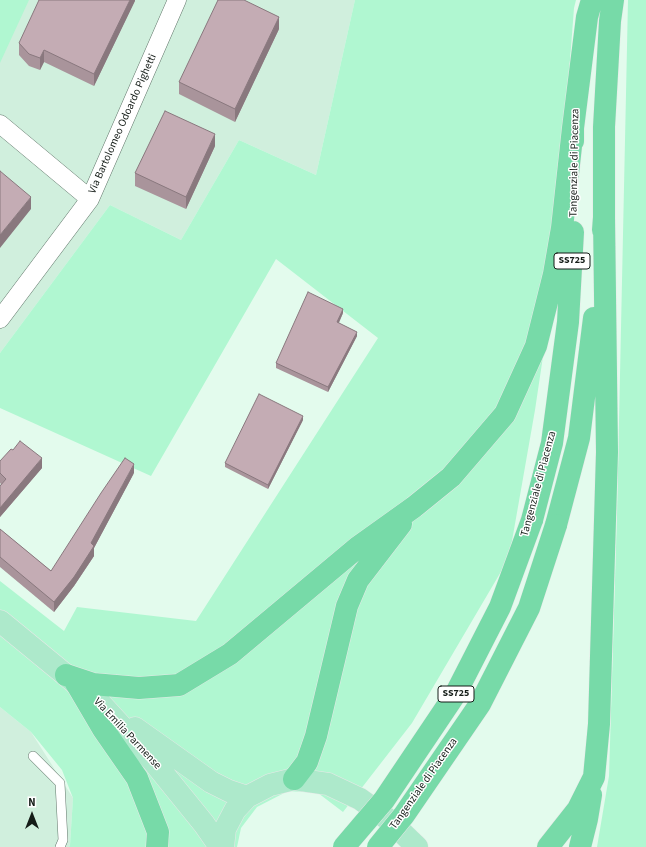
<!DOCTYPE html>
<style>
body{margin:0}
#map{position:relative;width:646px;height:847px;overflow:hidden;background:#e3fbed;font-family:"Source Sans 3",sans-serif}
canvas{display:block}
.north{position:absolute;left:12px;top:795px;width:40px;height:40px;-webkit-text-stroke:3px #fff;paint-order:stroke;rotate:0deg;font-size:11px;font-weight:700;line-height:16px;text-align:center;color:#151d18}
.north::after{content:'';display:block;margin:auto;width:14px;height:18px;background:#151d18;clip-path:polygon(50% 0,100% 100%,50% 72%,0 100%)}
</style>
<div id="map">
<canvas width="646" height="847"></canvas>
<div class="north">N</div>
</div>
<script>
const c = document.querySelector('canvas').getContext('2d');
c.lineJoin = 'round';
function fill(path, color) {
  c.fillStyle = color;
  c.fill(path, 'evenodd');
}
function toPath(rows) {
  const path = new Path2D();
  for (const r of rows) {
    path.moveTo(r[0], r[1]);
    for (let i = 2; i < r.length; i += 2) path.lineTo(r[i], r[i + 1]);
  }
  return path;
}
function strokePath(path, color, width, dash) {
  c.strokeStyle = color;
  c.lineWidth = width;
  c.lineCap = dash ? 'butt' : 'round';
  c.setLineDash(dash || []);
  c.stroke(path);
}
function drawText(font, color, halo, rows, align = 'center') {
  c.font = font + ' "Source Sans 3",sans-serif';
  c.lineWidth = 3;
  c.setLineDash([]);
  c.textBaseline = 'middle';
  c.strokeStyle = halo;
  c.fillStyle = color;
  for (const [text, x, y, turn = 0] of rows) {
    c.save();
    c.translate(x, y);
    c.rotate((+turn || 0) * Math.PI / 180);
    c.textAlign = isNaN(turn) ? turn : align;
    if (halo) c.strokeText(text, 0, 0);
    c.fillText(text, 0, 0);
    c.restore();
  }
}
fill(toPath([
 [0,0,355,0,316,175,239,140,181,240,110,205,0,353],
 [0,707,31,732,73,798,70,845,69,847,0,847]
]), '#d0efdd');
fill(toPath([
 [0,0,29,0,0,63],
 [355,0,576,0,574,8,552,296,535,410,509,558,412,723,343,812,318,793,288,791,257,807,241,828,237,847,69,847,70,845,73,798,62,770,31,732,0,707,0,581,64,631,77,607,196,621,378,338,276,259,151,476,0,408,0,353,110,205,181,240,239,140,316,175],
 [628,0,646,0,646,847,597,847,609,776,617,515]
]), '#b0f7d1');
const lane = toPath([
 [33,756,60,783,63,840,60,847]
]);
const street = toPath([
 [0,124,90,199],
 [0,319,90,199,177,0]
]);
const primary = toPath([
 [0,621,101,704,153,761,204,824,220,847],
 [135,728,211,782,229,791,247,797],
 [223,847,225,829,235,810,247,797,270,785,294,779,328,784,360,799,389,820,417,847]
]);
const highway = toPath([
 [573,141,573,128,587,17,592,0],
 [603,230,604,217,604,127,610,21,613,0],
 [532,520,552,443,568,322,573,232],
 [556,525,579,438,594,318],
 [66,675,93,684,139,688,179,685,230,654,358,547,414,507,451,477,505,414,536,346,554,274,562,228,573,128],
 [76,683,103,729,137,778,158,832,157,847],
 [294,779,307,762,316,736,347,606,358,580,401,524],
 [548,847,578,809,594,777,599,724,607,452,604,217],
 [580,847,587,819,591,795]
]);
strokePath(lane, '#62776b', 10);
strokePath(street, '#62776b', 19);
strokePath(primary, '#e8e8e8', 23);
strokePath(highway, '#e8e8e8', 23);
strokePath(lane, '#fff', 9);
strokePath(street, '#fff', 18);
strokePath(primary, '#ade9cb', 22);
strokePath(highway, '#77daa8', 22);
const highwayBridge = toPath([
 [344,847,384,800,456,693,500,607,532,520],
 [378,847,404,815,480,704,529,608,556,525]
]);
strokePath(highwayBridge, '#e8e8e8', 23, []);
strokePath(highwayBridge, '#77daa8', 22);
fill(toPath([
 [135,0,94,86,44,62,40,70,29,66,19,55,19,43],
 [279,29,235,122,179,94,179,82],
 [215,146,186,209,135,186,135,173],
 [343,313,339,323,357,336,328,392,276,368,276,363],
 [303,420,268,489,225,467,225,463],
 [0,461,42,468,0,517,0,486,1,484,0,483],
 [134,473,94,548,94,556,74,586,54,612,0,567,0,529,51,571]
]), '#a9949b');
fill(toPath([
 [130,0,135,0,135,1,94,86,94,74],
 [279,17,279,29,235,122,235,109],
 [44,50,44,62,40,70,40,58],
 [215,134,215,146,186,209,186,197],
 [31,197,31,209,0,248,0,235],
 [343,309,343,313,337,326,337,322],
 [357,332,357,336,328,392,328,387],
 [303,416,303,420,268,489,268,485],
 [42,458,42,468,0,517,0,508],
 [134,464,134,473,94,548,94,556,74,586,54,612,54,602,91,543]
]), '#89787e');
const building = toPath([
 [39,0,130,0,94,74,44,50,40,58,29,54,19,43,39,0],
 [218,0,244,0,279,17,235,109,179,82,218,0],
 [165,111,215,134,186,197,135,173,165,111],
 [0,171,31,197,0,235,0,171],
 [308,292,343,309,337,322,357,332,328,387,276,363,308,292],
 [259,394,303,416,268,485,225,463,259,394],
 [20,441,42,458,0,508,0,486,6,479,0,473,0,461,11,449,13,450,20,441],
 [125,458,134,464,91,543,94,546,74,577,54,602,0,557,0,529,51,571,101,493,125,458]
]);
fill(building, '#c4acb4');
strokePath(building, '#89787e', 1);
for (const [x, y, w] of [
 [572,261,36],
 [456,694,36]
]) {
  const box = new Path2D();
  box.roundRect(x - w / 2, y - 8, w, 16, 3);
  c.fillStyle = '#fff';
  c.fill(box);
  strokePath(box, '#151d18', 1);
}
drawText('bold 10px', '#151d18', null, [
 ["SS725",572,261],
 ["SS725",456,694]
]);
drawText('11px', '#151d18', '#fff', [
 ["Via Bartolomeo Odoardo Pighetti",123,124,-66],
 ["Tangenziale di Piacenza",575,163,-89],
 ["Tangenziale di Piacenza",539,484,-75],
 ["Via Emilia Parmense",127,734,47],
 ["Tangenziale di Piacenza",424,784,-55]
]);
</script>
